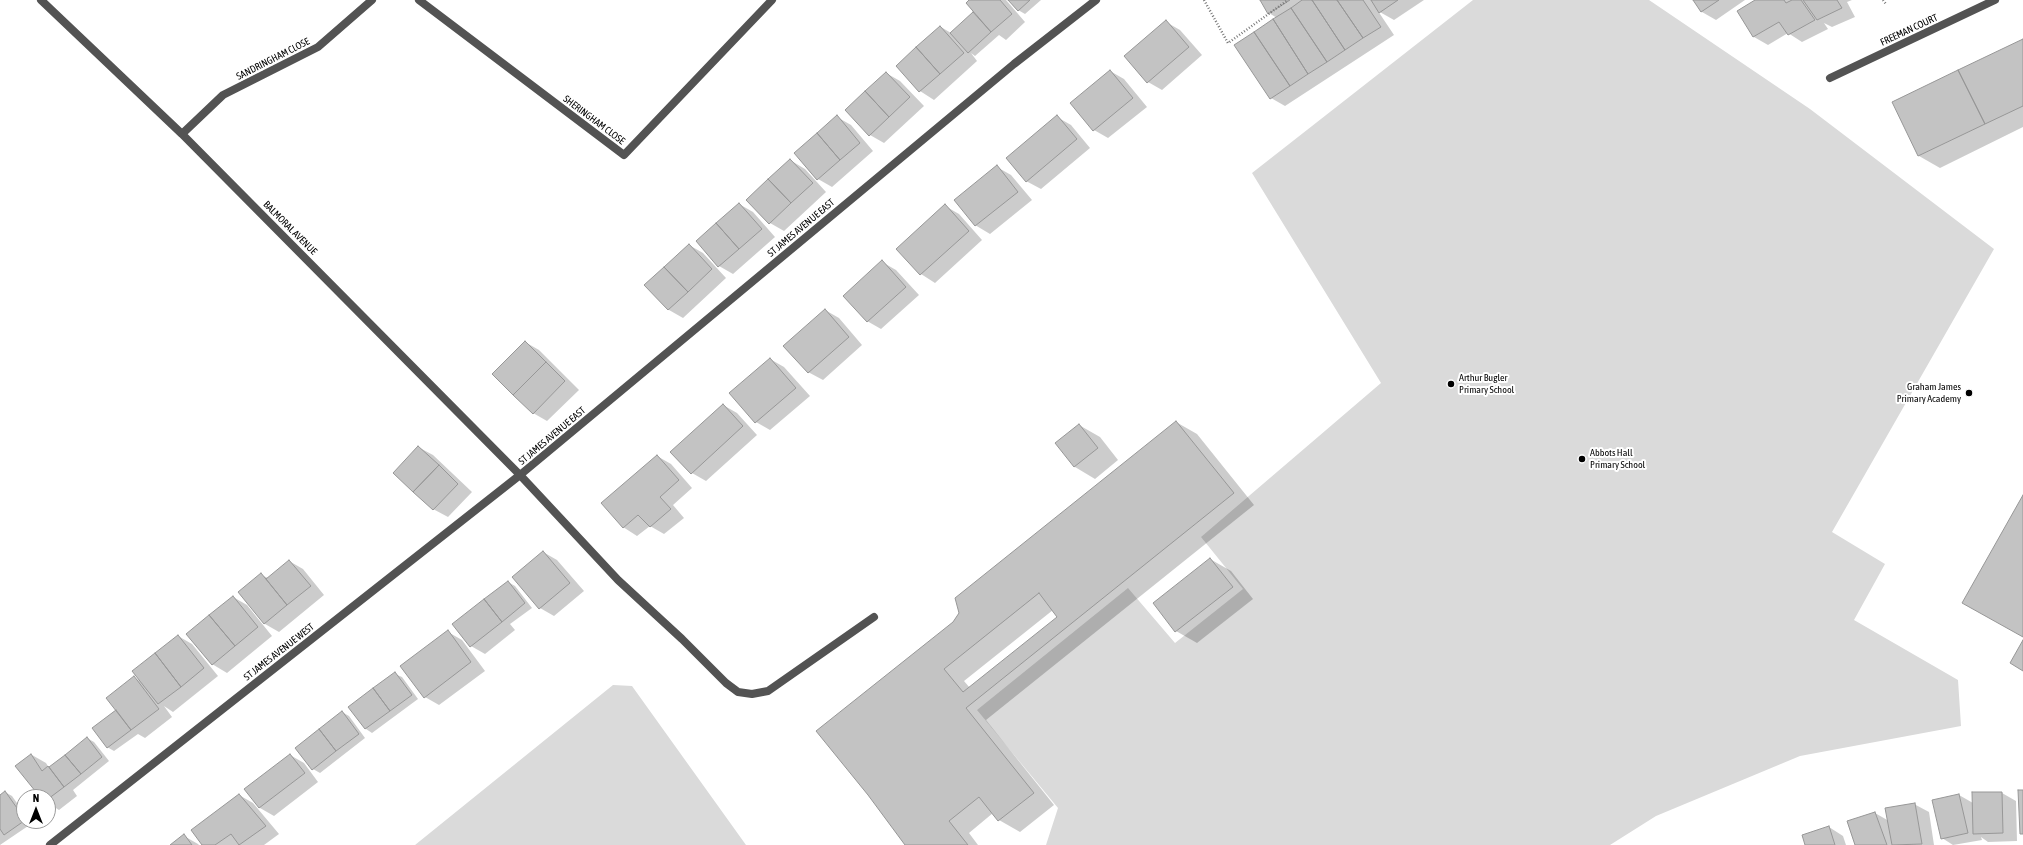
<!DOCTYPE html>
<style>
body{margin:0}
#map{position:relative;width:2023px;height:845px;overflow:hidden;background:#fff;font-family:"Asap Condensed",sans-serif}
canvas{display:block}
.north{position:absolute;left:16px;top:789px;width:40px;height:40px;box-sizing:border-box;background:#fff;border:1px solid #999;border-radius:50%;rotate:0deg;font-size:11px;font-weight:700;line-height:16px;text-align:center;color:#000}
.north::after{content:'';display:block;margin:auto;width:14px;height:18px;background:#000;clip-path:polygon(50% 0,100% 100%,50% 72%,0 100%)}
</style>
<div id="map">
<canvas width="2023" height="845"></canvas>
<div class="north">N</div>
</div>
<script>
const c = document.querySelector('canvas').getContext('2d');
c.lineJoin = 'round';
function fill(path, color) {
  c.fillStyle = color;
  c.fill(path, 'evenodd');
}
function toPath(rows) {
  const path = new Path2D();
  for (const r of rows) {
    path.moveTo(r[0], r[1]);
    for (let i = 2; i < r.length; i += 2) path.lineTo(r[i], r[i + 1]);
  }
  return path;
}
function strokePath(path, color, width, dash) {
  c.strokeStyle = color;
  c.lineWidth = width;
  c.lineCap = dash ? 'butt' : 'round';
  c.setLineDash(dash || []);
  c.stroke(path);
}
function drawText(font, color, halo, rows, align = 'center') {
  c.font = font + ' "Asap Condensed",sans-serif';
  c.lineWidth = 4;
  c.setLineDash([]);
  c.textBaseline = 'middle';
  c.strokeStyle = halo;
  c.fillStyle = color;
  for (const [text, x, y, turn = 0] of rows) {
    c.save();
    c.translate(x, y);
    c.rotate((+turn || 0) * Math.PI / 180);
    c.textAlign = isNaN(turn) ? turn : align;
    if (halo) c.strokeText(text, 0, 0);
    c.fillText(text, 0, 0);
    c.restore();
  }
}
fill(toPath([
 [1473,0,1649,0,1810,109,1994,249,1832,532,1885,564,1854,620,1958,680,1961,726,1800,756,1656,816,1610,845,1046,845,1058,808,977,710,1128,588,1175,643,1243,589,1201,537,1381,383,1252,173],
 [613,685,632,686,746,845,415,845]
]), '#dadada');
fill(toPath([
 [971,0,1006,0,1025,22,1006,40,999,35,975,56,971,53,977,61,934,100,920,91,941,27,951,33,973,14,978,16],
 [1010,0,1041,0,1025,14,1018,10],
 [1261,0,1424,0,1394,20,1378,11,1394,35,1285,106,1271,98,1277,18,1269,13],
 [1694,0,1745,0,1716,20,1702,12],
 [1757,0,1803,0,1806,2,1805,0,1852,0,1847,2,1855,17,1832,27,1824,23,1828,29,1802,42,1788,33,1768,45,1754,37,1738,11],
 [1166,22,1180,30,1202,55,1162,90,1148,82],
 [2023,40,2023,127,1940,168,1919,156,1894,103],
 [1110,71,1124,79,1147,107,1108,138,1094,130],
 [886,73,900,81,924,106,884,143,870,135,846,110],
 [837,117,851,125,873,151,832,187,818,179],
 [1057,117,1071,125,1090,148,1041,189,1026,181],
 [790,160,805,169,826,192,784,231,770,223],
 [997,167,1011,175,1032,200,990,234,975,225],
 [739,204,753,212,775,237,733,274,719,266],
 [945,206,959,214,982,240,935,283,921,274,898,249],
 [689,245,703,253,726,278,683,318,669,310,646,285],
 [882,262,896,270,919,295,881,329,867,321],
 [825,310,839,318,862,345,823,380,808,372],
 [525,342,539,350,579,390,547,421,533,413],
 [770,359,784,367,810,396,770,430,756,422,730,393],
 [723,405,737,413,757,435,706,481,692,473],
 [1176,422,1197,434,1254,505,986,720,1054,805,1020,832,999,820,993,813,969,833,978,845,906,845,954,623],
 [1053,610,1059,617,970,688,964,681],
 [1079,425,1100,437,1118,460,1095,479,1075,467,1056,443],
 [418,447,433,455,472,492,448,517,433,509],
 [657,456,671,464,692,488,673,505,684,518,664,534,650,526,637,536,623,527],
 [543,552,557,560,584,591,554,616,540,608,513,577],
 [1210,559,1231,571,1253,599,1197,643,1176,631],
 [289,561,303,569,324,595,279,632,265,624,239,593,261,575,268,578],
 [508,582,515,586,532,608,510,624,515,630,485,654,471,646],
 [233,597,247,605,272,636,227,673,212,664],
 [448,632,462,640,485,671,439,705,425,697],
 [178,636,192,644,218,676,173,712,164,706,172,717,145,738,138,734,114,751,107,747,117,711,134,677,141,682],
 [395,674,402,677,418,699,372,733,366,729,350,707],
 [342,712,349,716,365,738,320,773,313,769],
 [87,738,94,742,109,761,73,790,77,796,59,810,48,803,48,797,42,797,32,755,46,763,49,768],
 [290,755,304,763,318,782,274,816,260,808,245,789],
 [5,792,12,796,24,813,24,821,29,821,31,824,0,845,0,796],
 [2002,793,2016,801,2017,841,1988,842,1981,837,1982,840,1953,845,1942,838,1959,795,1973,803],
 [239,795,253,803,279,834,264,845,203,845],
 [1914,804,1929,812,1934,845,1856,845,1875,813,1889,821],
 [1829,827,1843,836,1846,845,1806,845],
 [184,836,198,844,199,845,171,845]
]), '#0003');
const building = toPath([
 [969,0,1000,0,1012,14,991,32,966,3,969,0],
 [1008,0,1030,0,1018,11,1008,0],
 [1260,0,1290,0,1268,14,1260,0],
 [1302,0,1312,0,1345,50,1327,62,1291,8,1302,0],
 [1312,0,1337,0,1363,38,1345,50,1312,0],
 [1337,0,1363,0,1381,27,1363,38,1337,0],
 [1371,0,1398,0,1379,13,1371,0],
 [1693,0,1719,0,1701,12,1693,0],
 [1755,0,1784,0,1786,3,1792,0,1801,0,1815,20,1788,35,1779,22,1753,37,1737,11,1755,0],
 [1803,0,1837,0,1842,8,1817,20,1803,0],
 [1291,8,1327,62,1308,74,1273,19,1291,8],
 [973,12,991,32,968,53,950,33,973,12],
 [1273,19,1308,74,1290,86,1254,32,1273,19],
 [1166,20,1189,47,1147,83,1124,56,1166,20],
 [940,26,964,53,940,74,916,47,940,26],
 [1254,32,1290,86,1270,99,1234,45,1254,32],
 [2023,39,2023,106,1985,124,1958,70,2023,39],
 [916,47,940,74,919,92,896,66,916,47],
 [1110,70,1133,98,1093,131,1070,103,1110,70],
 [1958,70,1985,124,1918,156,1892,102,1958,70],
 [886,72,910,97,889,117,865,91,886,72],
 [865,91,889,117,869,136,845,110,865,91],
 [837,115,860,143,840,160,817,133,837,115],
 [1057,115,1077,139,1026,182,1006,158,1057,115],
 [817,133,840,160,817,180,794,153,817,133],
 [790,159,813,183,791,203,768,179,790,159],
 [997,165,1018,192,975,226,954,200,997,165],
 [768,179,791,203,769,224,746,200,768,179],
 [739,203,762,229,739,249,716,223,739,203],
 [945,204,969,231,920,275,896,249,945,204],
 [716,223,739,249,718,267,696,241,716,223],
 [689,244,712,269,688,292,664,267,689,244],
 [882,260,906,287,867,322,843,296,882,260],
 [664,267,688,292,668,310,644,285,664,267],
 [825,309,849,337,808,373,783,346,825,309],
 [525,341,546,362,513,395,492,374,525,341],
 [770,358,796,388,755,423,729,393,770,358],
 [546,362,565,381,533,414,513,395,546,362],
 [723,404,743,426,691,474,670,452,723,404],
 [1176,421,1234,493,966,708,1034,793,998,821,979,797,949,821,968,845,905,845,868,795,816,731,953,622,959,613,955,598,1176,421],
 [1039,593,1057,617,963,692,944,669,1039,593],
 [1079,424,1098,448,1074,467,1055,443,1079,424],
 [418,446,439,465,413,492,393,473,418,446],
 [657,455,679,480,660,497,671,509,650,527,638,515,623,528,601,503,657,455],
 [439,465,458,484,433,510,413,492,439,465],
 [2023,495,2023,637,1962,603,2023,495],
 [543,551,570,583,539,609,512,577,543,551],
 [1210,558,1233,587,1175,632,1153,603,1210,558],
 [289,560,311,586,287,605,266,579,289,560],
 [261,573,287,605,264,624,238,592,261,573],
 [508,581,525,603,502,622,484,599,508,581],
 [233,596,258,627,235,646,209,615,233,596],
 [484,599,502,622,470,647,452,624,484,599],
 [209,615,235,646,212,665,186,634,209,615],
 [448,630,471,662,424,698,400,666,448,630],
 [178,635,204,668,181,687,155,653,178,635],
 [2023,640,2023,671,2010,663,2023,640],
 [155,653,181,687,158,704,132,671,155,653],
 [395,672,412,695,390,711,373,688,395,672],
 [134,676,159,709,131,730,106,698,134,676],
 [373,688,390,711,365,729,348,707,373,688],
 [116,710,131,730,107,748,92,728,116,710],
 [342,711,359,734,336,751,319,729,342,711],
 [319,729,336,751,312,770,295,748,319,729],
 [87,737,102,757,81,774,65,755,87,737],
 [31,754,42,771,48,766,64,787,48,799,48,797,40,797,15,766,31,754],
 [290,754,305,773,259,808,244,789,290,754],
 [65,755,81,774,64,787,49,767,65,755],
 [2018,790,2023,790,2023,834,2020,834,2018,790],
 [5,791,24,818,24,821,4,835,0,829,0,795,5,791],
 [1972,792,2002,792,2003,833,1973,834,1972,792],
 [239,794,266,826,239,845,231,834,215,845,202,845,191,830,239,794],
 [1959,794,1968,833,1941,839,1932,800,1959,794],
 [1915,803,1922,844,1892,845,1885,808,1915,803],
 [1875,812,1887,845,1855,845,1847,821,1875,812],
 [1829,826,1835,845,1805,845,1802,835,1829,826],
 [184,834,192,845,170,845,184,834]
]);
fill(building, '#c3c3c3');
strokePath(building, '#979797', 1);
strokePath(toPath([
 [1204,0,1228,43,1288,0],
 [1883,0,1886,4]
]), '#757575', 2.5, [1, 2]);
strokePath(toPath([
 [520,475,618,580,682,639,726,683,738,692,752,694,768,691,874,617]
]), '#535353', 8);
strokePath(toPath([
 [41,0,182,134,520,475],
 [419,0,624,155,772,0],
 [1830,78,1995,0],
 [182,134,223,95,318,47,372,0],
 [50,845,520,475,1014,64,1096,0]
]), '#535353', 8);
for (const [x, y, r, color] of [
 [1451,384,4,"#000"],
 [1969,393,4,"#000"],
 [1582,459,4,"#000"]
]) {
  const dot = new Path2D();
  dot.arc(x, y, r, 0, 2 * Math.PI);
  c.fillStyle = color;
  c.fill(dot);
  strokePath(dot, '#fff', 1.5);
}
drawText('10px', '#000', '#fff', [
 ["FREEMAN COURT",1909,30,-25],
 ["SANDRINGHAM CLOSE",273,59,-27],
 ["SHERINGHAM CLOSE",594,120,37],
 ["BALMORAL AVENUE",290,228,45],
 ["ST JAMES AVENUE EAST",801,228,-40],
 ["ST JAMES AVENUE EAST",552,436,-40],
 ["ST JAMES AVENUE WEST",279,652,-38]
]);
drawText('10px', '#000', '#fff', [
 ["Arthur Bugler",1459,378],
 ["Primary School",1459,390],
 ["Graham James",1961,387,"right"],
 ["Primary Academy",1961,399,"right"],
 ["Abbots Hall",1590,453],
 ["Primary School",1590,465]
], 'left');
</script>
